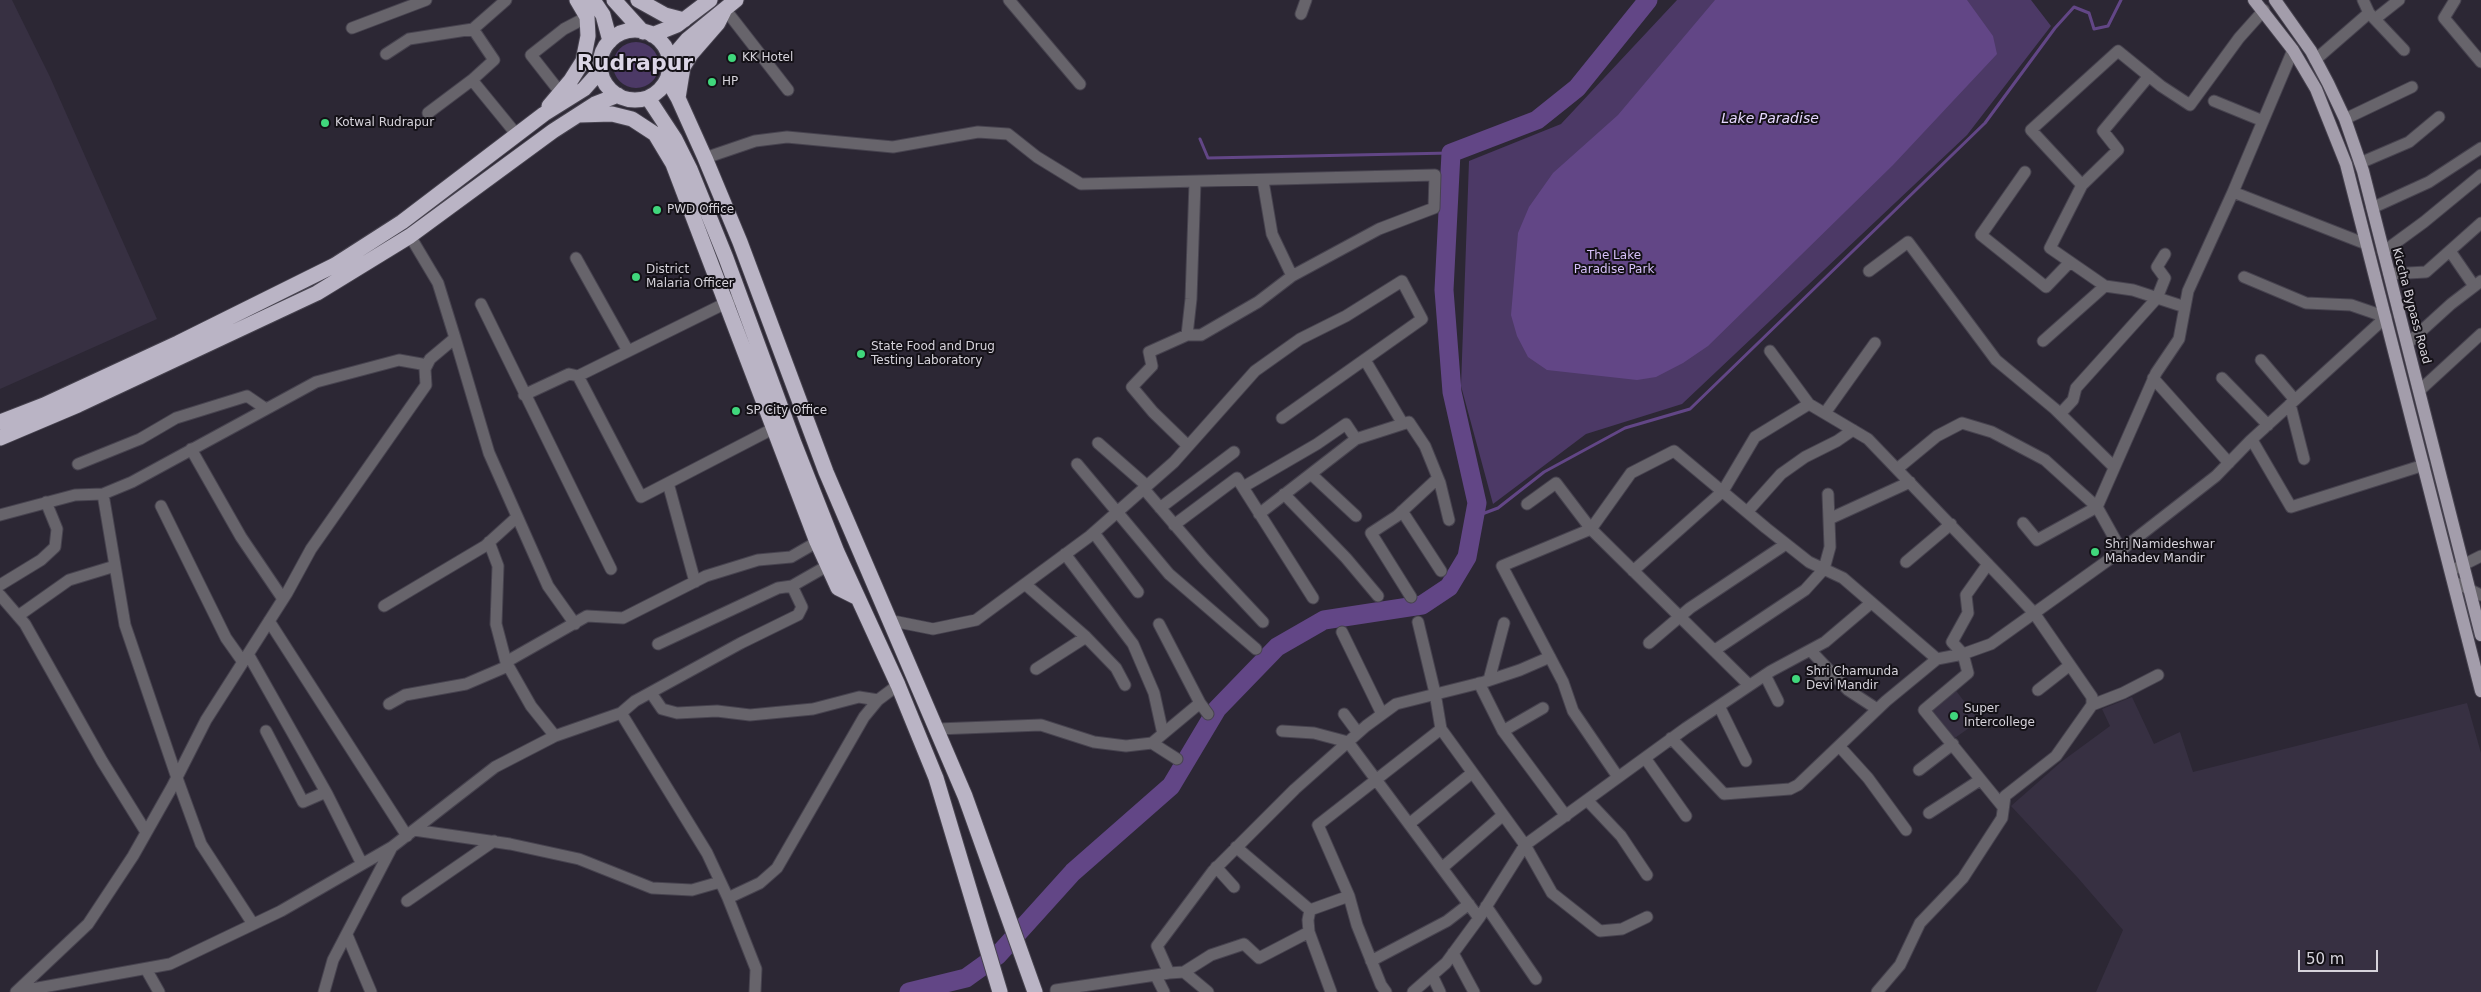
<!DOCTYPE html>
<style>
body{margin:0}
#map{position:relative;width:2481px;height:992px;overflow:hidden;background:#2c2734;font-family:"DejaVu Sans",sans-serif}
canvas{display:block}
.scale{position:absolute;left:2298px;top:950px;width:80px;height:22px;box-sizing:border-box;border:2px solid #d6d3db;border-top:0;padding-left:6px;font-size:15px;line-height:18px;white-space:nowrap;color:#d6d3db;-webkit-text-stroke:4px #141117;paint-order:stroke}
</style>
<div id="map">
<canvas width="2481" height="992"></canvas>
<div class="scale">50 m</div>
</div>
<script>
const c = document.querySelector('canvas').getContext('2d');
c.lineJoin = 'round';
function fill(path, color) {
  c.fillStyle = color;
  c.fill(path, 'evenodd');
}
function toPath(rows) {
  const path = new Path2D();
  for (const r of rows) {
    if (r.length === 3) {
      path.moveTo(r[0] + r[2], r[1]);
      path.arc(r[0], r[1], r[2], 0, 2 * Math.PI);
      continue;
    }
    path.moveTo(r[0], r[1]);
    for (let i = 2; i < r.length; i += 2) path.lineTo(r[i], r[i + 1]);
  }
  return path;
}
function strokePath(path, color, width, dash) {
  c.strokeStyle = color;
  c.lineWidth = width;
  c.lineCap = dash ? 'butt' : 'round';
  c.setLineDash(dash || []);
  c.stroke(path);
}
function drawText(font, color, halo, rows, align = 'center') {
  c.font = font + ' "DejaVu Sans",sans-serif';
  c.lineWidth = 4;
  c.setLineDash([]);
  c.textBaseline = 'middle';
  c.strokeStyle = halo;
  c.fillStyle = color;
  for (const [text, x, y, turn = 0] of rows) {
    c.save();
    c.translate(x, y);
    c.rotate((+turn || 0) * Math.PI / 180);
    c.textAlign = isNaN(turn) ? turn : align;
    if (halo) c.strokeText(text, 0, 0);
    c.fillText(text, 0, 0);
    c.restore();
  }
}
fill(toPath([
 [0,0,12,0,50,77,157,319,0,389],
 [1954,688,1979,721,1952,740,1929,710],
 [2132,697,2154,744,2180,732,2193,772,2467,703,2481,753,2481,992,2096,992,2123,930,2078,878,2011,806,2061,762,2110,726,2102,709]
]), '#373042');
fill(toPath([
 [1677,0,2031,0,2051,26,1967,135,1682,404,1586,434,1493,504,1461,386,1469,161,1561,124],
 [636,65,23]
]), '#4c3966');
fill(toPath([
 [1715,0,1967,0,1993,36,1997,54,1893,165,1708,346,1683,363,1656,377,1637,380,1547,370,1528,357,1517,336,1511,315,1518,233,1529,207,1553,173,1618,115]
]), '#624686');
strokePath(toPath([
 [1200,139,1208,158,1451,153],
 [1474,517,1498,508,1544,472,1625,428,1690,409,1985,123,2055,28,2074,7,2089,13,2094,29,2108,26,2121,0]
]), '#624686', 3);
strokePath(toPath([
 [909,992,966,978,998,955,1073,872,1171,786,1217,709,1277,647,1324,620,1422,605,1449,587,1467,557,1477,503,1452,392,1444,290,1451,153,1537,120,1577,88,1648,0]
]), '#624686', 19);
const minor = toPath([
 [1009,0,1080,84],
 [2363,0,2369,13,2404,50],
 [2455,0,2444,18,2481,62],
 [725,9,788,90],
 [1301,14,1306,0],
 [2375,19,2399,0],
 [352,28,426,0],
 [473,29,494,60,472,80,517,135],
 [386,54,409,39,473,29,506,0],
 [2315,60,2369,13],
 [560,92,531,55,564,29,587,17],
 [2214,101,2263,121],
 [428,113,472,80],
 [2345,119,2412,87],
 [705,158,755,141,787,137,893,147,978,132,1008,134,1037,157,1081,184,1435,175,1434,208,1379,229,1292,276,1258,302,1201,335,1187,335],
 [2360,163,2409,142,2439,117],
 [2025,172,1981,235,2046,287,2070,262],
 [1263,181,1272,234,1292,276],
 [2082,185,2118,150,2103,131,2149,76],
 [2233,192,2366,244],
 [2372,208,2429,182,2481,148],
 [2450,251,2474,286],
 [2383,252,2424,222,2481,175],
 [576,258,628,351],
 [1869,271,1908,242,1996,360,2055,409,2114,467],
 [2389,274,2426,272,2481,223],
 [481,304,611,569],
 [2185,307,2133,290,2105,286,2050,248,2082,185,2031,130,2118,51,2161,86,2190,105,2239,38,2264,10],
 [455,338,489,453,548,586,575,624],
 [2043,341,2105,286],
 [2407,344,2451,304,2481,281],
 [1770,351,1809,404,1868,439,2007,584,2034,613,2092,697,2092,705,2056,756,2005,796,2002,818,1963,878,1920,923,1900,965,1877,992],
 [1365,360,1403,424],
 [2261,360,2295,400],
 [578,376,641,497,780,425],
 [2153,378,2229,463],
 [2222,378,2268,425],
 [2419,391,2481,334],
 [524,395,569,374,578,376,732,300],
 [2290,404,2304,459],
 [1825,413,1875,343],
 [2060,414,2073,400,2076,388,2157,298,2165,278,2157,267,2165,254],
 [2252,440,2291,507,2424,465],
 [1098,443,1147,486],
 [1188,446,1153,412,1132,387,1152,366,1149,352,1187,335,1191,299,1195,182],
 [191,449,241,537,283,599],
 [78,464,140,439,176,418,247,396,266,409],
 [1077,464,1169,574,1256,649],
 [1897,469,1937,436,1962,423,1992,432,2045,460,2097,507,2037,540,2023,523],
 [1311,474,1356,516],
 [668,483,695,582],
 [1243,487,1317,444,1346,424,1356,439],
 [1144,489,1204,559,1263,622],
 [103,494,125,625,177,778,201,844,253,924],
 [1284,494,1346,558,1378,596],
 [1527,504,1556,483,1591,529,1749,685],
 [161,506,226,638,243,662],
 [1160,508,1234,452],
 [1402,511,1441,571],
 [1747,512,1781,474,1805,457,1837,441,1853,430],
 [1259,514,1356,439,1409,422,1425,446,1440,483,1449,520],
 [0,515,75,495,103,494,132,482,316,382,399,360,427,365],
 [1829,519,1910,482],
 [1174,525,1237,478,1313,598],
 [1094,533,1138,592],
 [489,542,498,566,496,624,506,662,531,706,555,736],
 [2121,550,2097,507,2156,373,2179,339,2188,291,2233,192,2293,50],
 [1065,554,1133,644,1154,693,1163,734],
 [1906,562,1951,524],
 [1988,564,1966,595,1968,613,1952,642,1963,654,1968,673,1924,710,2003,807],
 [2457,568,2481,556],
 [1633,571,1723,491,1755,437,1809,404],
 [2454,582,2481,595],
 [1025,584,1086,637,1116,668,1125,685],
 [0,585,41,560,55,547,57,529,46,502],
 [0,595,25,624,102,761,146,832],
 [1411,597,1371,533,1397,516,1438,478],
 [384,606,485,546,517,517],
 [18,616,69,580,115,566],
 [888,620,933,629,976,620,1090,536,1174,462,1255,371,1300,339,1346,316,1402,281,1422,319,1282,418],
 [269,621,407,836],
 [1418,622,1435,693,1441,729,1525,845,1552,893,1600,931,1622,929,1647,917],
 [1159,624,1200,703,1208,714],
 [1342,632,1382,714],
 [1649,643,1690,608,1786,544],
 [658,644,778,588,792,586],
 [1715,650,1805,590,1824,569,1830,547,1828,494],
 [1810,650,1848,690,1877,709],
 [248,654,327,794,362,864],
 [506,662,587,616,623,618,706,576,758,560,791,557,824,538],
 [1036,669,1086,637],
 [1765,675,1778,701],
 [1820,679,1831,673],
 [1489,680,1504,623],
 [1479,683,1503,731,1566,816],
 [2038,690,2070,665],
 [651,693,662,709,677,713,717,711,750,715,813,709,859,697,878,700],
 [389,704,405,695,466,684,508,666],
 [2092,705,2123,693,2158,675],
 [1719,706,1746,761],
 [621,713,707,853,728,898,756,969,755,992],
 [1344,714,1358,733],
 [937,729,1041,725,1094,742,1126,746,1152,743,1200,703],
 [266,731,303,802,326,792],
 [1282,731,1314,733,1348,742,1479,918],
 [1503,731,1543,708],
 [1671,738,1724,794,1790,789,1798,785,1886,701,1937,659],
 [1152,743,1177,759],
 [1839,746,1868,778,1906,830],
 [1645,758,1686,816],
 [1919,770,1953,744],
 [1618,777,1573,711,1563,682,1502,566,1591,529,1631,473,1674,451,1766,528,1809,562,1843,578,1937,659,1963,654,1991,644,2107,561,2216,476,2250,441,2386,317,2351,305,2306,303,2244,277],
 [1587,800,1621,836,1647,875],
 [1929,813,1980,780],
 [1409,824,1472,773],
 [414,830,510,844,579,859,652,888,692,890,720,882],
 [1236,847,1310,910,1349,896],
 [1216,867,1234,887],
 [1442,868,1503,815],
 [728,898,760,883,777,868,864,717,878,700,898,685],
 [407,901,494,841],
 [1486,906,1536,979],
 [1310,910,1308,920,1309,932,1331,992],
 [347,935,371,992],
 [1453,953,1474,992],
 [1371,961,1447,921,1469,904],
 [146,969,159,992],
 [1184,972,1208,992],
 [1169,973,1184,972,1211,955,1244,944,1259,958,1309,932],
 [1432,975,1440,992],
 [1156,976,1164,992],
 [16,992,170,964,281,911,392,847,495,767,555,736,621,713,635,701,741,643,798,615,802,607,792,586,834,562],
 [16,992,88,924,133,856,172,787,206,720,287,593,311,549,426,385,425,369,430,359,455,338,438,283,410,236],
 [324,992,333,960,392,847],
 [1056,992,1056,990,1169,973,1157,946,1213,871,1295,789,1366,726,1396,704,1484,682,1520,670,1550,657],
 [1386,992,1381,985,1357,925,1349,896,1318,825,1441,729],
 [1413,992,1446,963,1479,918,1525,845,1686,728,1771,671,1825,642,1871,603]
]);
const major = toPath([
 [2254,0,2293,50,2316,89,2346,164,2481,691],
 [2275,0,2311,51,2328,83,2345,119,2363,171,2481,635]
]);
const highway = toPath([
 [593,0,603,15,610,41],
 [614,0,643,32],
 [638,0,665,15,684,20],
 [635,65,35],
 [652,35,677,25,710,0],
 [670,60,688,39,736,0],
 [667,79,678,98,705,158,740,242,826,472,965,796,1035,992],
 [648,98,675,139,690,169,726,258,794,443,837,552,898,685,936,778,1000,992],
 [678,98,683,67,691,54,718,23,725,9],
 [549,106,571,80,583,61,588,36,587,17,577,0],
 [578,115,612,114,632,119,655,134,673,164,817,542,838,588,858,598],
 [0,422,44,405,178,343,335,265,402,222,544,114,584,89,601,70],
 [0,438,78,405,317,293,410,236,553,131,595,104,618,95]
]);
strokePath(minor, '#47434f', 13);
strokePath(major, '#47434f', 14);
strokePath(highway, '#47434f', 17);
strokePath(minor, '#67646b', 11);
strokePath(major, '#a39dab', 12);
strokePath(highway, '#bab4c5', 15);
for (const [x, y, r, color] of [
 [732,58,5,"#40d77c"],
 [712,82,5,"#40d77c"],
 [325,123,5,"#40d77c"],
 [657,210,5,"#40d77c"],
 [636,277,5,"#40d77c"],
 [861,354,5,"#40d77c"],
 [736,411,5,"#40d77c"],
 [2095,552,5,"#40d77c"],
 [1796,679,5,"#40d77c"],
 [1954,716,5,"#40d77c"]
]) {
  const dot = new Path2D();
  dot.arc(x, y, r, 0, 2 * Math.PI);
  c.fillStyle = color;
  c.fill(dot);
  strokePath(dot, '#141117', 2);
}
drawText('12px', '#d6d3db', '#141117', [
 ["KK Hotel",742,58],
 ["HP",722,82],
 ["Kotwal Rudrapur",335,123],
 ["PWD Office",667,210],
 ["District",646,270],
 ["Malaria Officer",646,284],
 ["State Food and Drug",871,347],
 ["Testing Laboratory",871,361],
 ["SP City Office",746,411],
 ["Shri Namideshwar",2105,545],
 ["Mahadev Mandir",2105,559],
 ["Shri Chamunda",1806,672],
 ["Devi Mandir",1806,686],
 ["Super",1964,709],
 ["Intercollege",1964,723]
], 'left');
drawText('12px', '#d7c1fa', '#141117', [
 ["The Lake",1614,256],
 ["Paradise Park",1614,270]
]);
drawText('12px', '#d6d3db', '#141117', [
 ["Kiccha Bypass Road",2411,306,75]
]);
drawText('italic 14px', '#e5d7fd', '#141117', [
 ["Lake Paradise",1770,119]
]);
drawText('bold 22px', '#dcd6e7', '#141117', [
 ["Rudrapur",635,64]
]);
</script>
